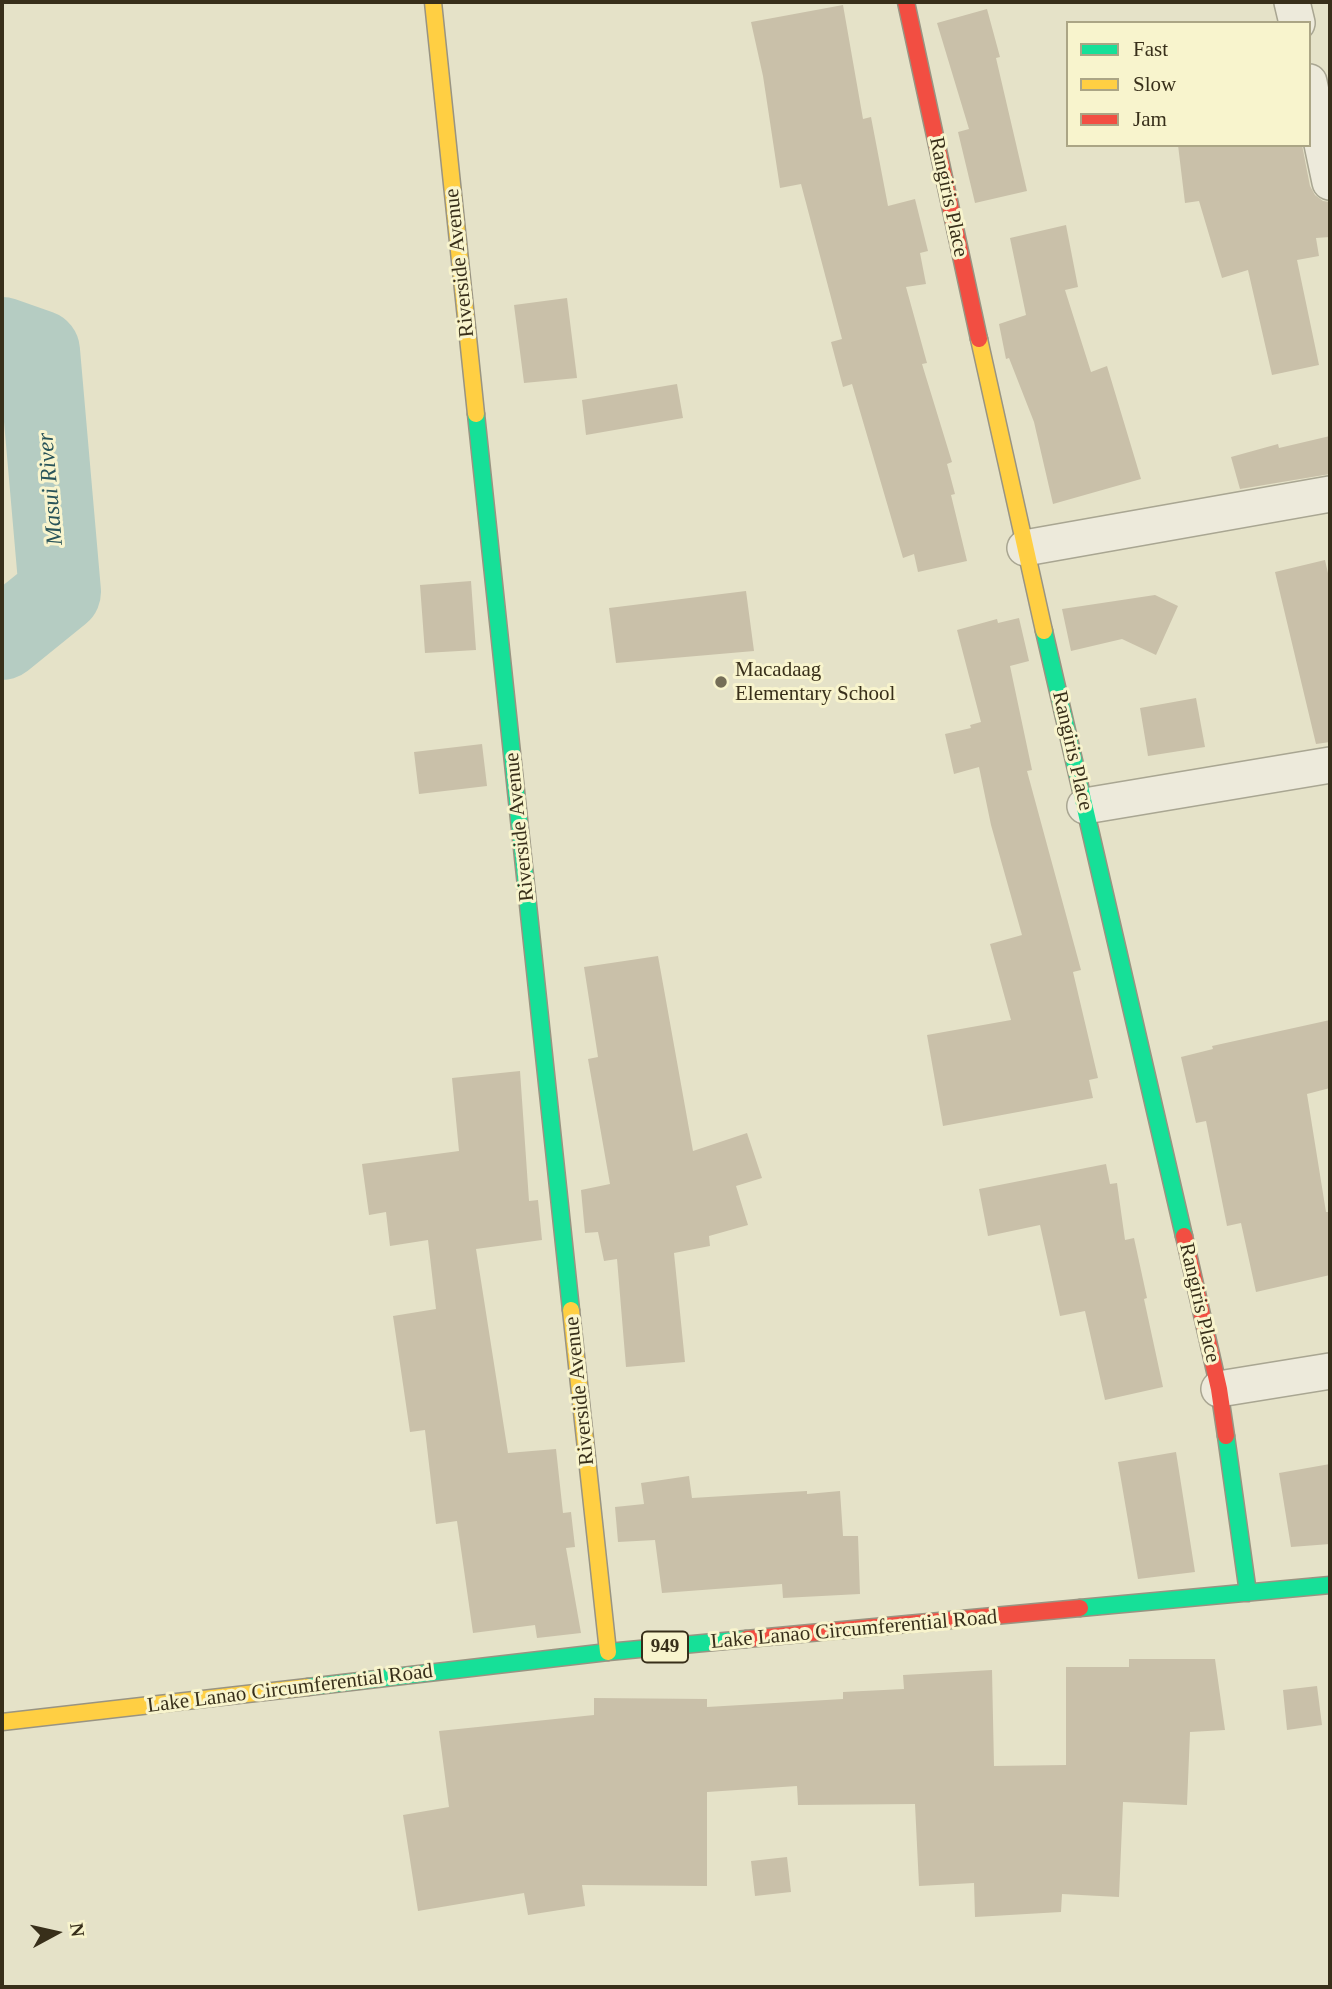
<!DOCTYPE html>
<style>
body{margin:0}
#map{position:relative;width:1332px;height:1989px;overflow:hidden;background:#e5e2c8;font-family:"Times New Roman",serif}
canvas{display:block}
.frame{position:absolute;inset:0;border:4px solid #382f1a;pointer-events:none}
.legend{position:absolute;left:1066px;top:21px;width:245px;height:126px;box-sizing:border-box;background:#f8f4cd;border:2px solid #aba585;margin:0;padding:9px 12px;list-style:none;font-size:21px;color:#382f1a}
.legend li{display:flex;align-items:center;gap:14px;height:35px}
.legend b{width:35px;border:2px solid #aba585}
.north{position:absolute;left:21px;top:1898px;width:70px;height:70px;-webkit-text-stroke:5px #f8f4cd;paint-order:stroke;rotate:82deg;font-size:19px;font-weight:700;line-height:28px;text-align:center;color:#382f1a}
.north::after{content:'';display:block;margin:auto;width:24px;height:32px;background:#382f1a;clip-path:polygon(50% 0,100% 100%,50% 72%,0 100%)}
</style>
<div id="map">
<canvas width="1332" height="1989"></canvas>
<div class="frame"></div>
<ul class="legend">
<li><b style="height:9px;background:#16e098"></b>Fast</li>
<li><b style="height:9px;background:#ffcf43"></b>Slow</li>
<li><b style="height:9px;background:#f24e42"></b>Jam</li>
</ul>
<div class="north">N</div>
</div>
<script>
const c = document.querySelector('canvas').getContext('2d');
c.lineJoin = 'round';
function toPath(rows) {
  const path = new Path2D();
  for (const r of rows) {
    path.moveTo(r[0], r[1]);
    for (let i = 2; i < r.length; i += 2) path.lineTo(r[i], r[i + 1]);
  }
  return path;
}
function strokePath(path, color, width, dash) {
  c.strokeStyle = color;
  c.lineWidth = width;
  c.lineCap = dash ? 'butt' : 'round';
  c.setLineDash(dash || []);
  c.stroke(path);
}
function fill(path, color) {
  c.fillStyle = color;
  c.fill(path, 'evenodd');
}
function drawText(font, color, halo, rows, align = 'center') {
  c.font = font + ' "Times New Roman",serif';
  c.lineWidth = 6;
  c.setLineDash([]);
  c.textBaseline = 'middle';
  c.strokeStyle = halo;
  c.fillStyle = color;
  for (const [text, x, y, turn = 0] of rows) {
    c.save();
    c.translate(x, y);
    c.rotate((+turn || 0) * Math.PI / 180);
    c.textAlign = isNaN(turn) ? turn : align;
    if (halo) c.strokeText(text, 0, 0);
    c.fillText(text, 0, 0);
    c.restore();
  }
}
strokePath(toPath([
 [2,338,39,351,60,592,2,639]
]), '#b5ccc2', 82);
fill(toPath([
 [843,5,863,119,871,117,888,206,915,199,928,251,920,253,926,284,906,287,927,363,922,364,952,462,947,464,955,494,951,495,967,561,918,572,914,554,903,558,852,384,843,387,831,342,842,339,801,184,780,188,763,76,751,22],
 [987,9,1000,57,996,58,1027,191,975,203,958,132,969,129,937,23],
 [1178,145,1302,145,1310,186,1315,195,1323,201,1330,202,1330,237,1316,238,1319,256,1297,260,1319,365,1272,375,1248,270,1222,278,1199,201,1185,203],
 [1066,225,1078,287,1065,290,1091,372,1107,366,1141,479,1053,504,1034,422,1009,358,1006,359,999,324,1026,315,1010,238],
 [567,298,577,378,524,383,514,305],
 [677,384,683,418,586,435,582,400],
 [1330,436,1330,474,1240,489,1231,457,1278,444,1279,448],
 [1325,560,1330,582,1330,742,1316,744,1275,572],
 [471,581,476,650,425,653,420,585],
 [746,591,754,651,616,663,609,608],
 [1155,595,1178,606,1156,655,1122,639,1071,651,1062,609],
 [1019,618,1029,661,1010,666,1032,770,1027,771,1081,970,1073,972,1098,1078,1089,1080,1093,1098,943,1126,927,1035,1011,1020,990,944,1022,935,991,825,979,767,954,774,945,734,971,728,970,725,981,722,957,630,997,619,998,623],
 [1196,698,1205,747,1148,756,1140,708],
 [482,744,487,786,419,794,414,752],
 [658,956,693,1151,747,1133,762,1178,736,1186,748,1225,709,1236,710,1246,674,1253,685,1362,626,1367,617,1259,604,1261,598,1232,585,1233,581,1190,610,1184,588,1059,598,1057,584,967],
 [1330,1020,1330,1088,1307,1094,1326,1212,1330,1212,1330,1275,1256,1292,1241,1223,1227,1226,1206,1121,1196,1123,1181,1057,1213,1049,1212,1046],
 [520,1071,529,1201,538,1200,542,1240,476,1249,508,1453,556,1449,563,1513,571,1512,575,1547,566,1548,581,1633,537,1638,535,1625,473,1633,457,1521,436,1524,425,1430,410,1432,393,1316,436,1309,428,1240,390,1246,386,1212,369,1215,362,1164,459,1151,452,1078],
 [1106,1164,1110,1184,1117,1183,1125,1240,1134,1238,1147,1298,1144,1299,1163,1387,1105,1400,1085,1311,1060,1316,1040,1225,988,1236,979,1189],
 [1176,1452,1195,1572,1138,1579,1118,1462],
 [1330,1464,1330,1544,1291,1547,1279,1473],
 [689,1476,692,1498,807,1491,807,1494,840,1491,843,1536,858,1536,860,1594,783,1598,782,1584,662,1593,655,1540,618,1542,615,1507,644,1504,641,1483],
 [1129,1659,1215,1659,1225,1730,1190,1732,1187,1805,1123,1802,1119,1897,1062,1894,1061,1912,975,1917,974,1883,919,1886,915,1804,798,1805,797,1786,707,1792,707,1886,582,1885,585,1906,528,1915,524,1893,418,1911,403,1815,449,1807,439,1731,594,1715,594,1698,707,1699,707,1707,843,1699,843,1692,904,1689,903,1675,992,1670,994,1766,1066,1765,1066,1667,1129,1667],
 [1317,1686,1322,1725,1287,1730,1283,1690],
 [787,1857,791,1892,755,1896,751,1861]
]), '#c9c0a9');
const street = toPath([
 [1292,2,1297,23],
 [1309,82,1330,182],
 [1025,548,1330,494],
 [1085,806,1330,765],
 [1219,1389,1330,1371]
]);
const fast = toPath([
 [476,414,571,1310],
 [1044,631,1184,1236],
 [1226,1436,1248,1593],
 [1080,1608,1330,1585],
 [308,1687,608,1652,746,1639]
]);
const slow = toPath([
 [433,2,476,414],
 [979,339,1044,631],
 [571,1310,608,1652],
 [2,1722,308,1687]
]);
const jam = toPath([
 [906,2,979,339],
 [1184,1236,1219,1389,1226,1436],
 [746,1639,1080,1608]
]);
strokePath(street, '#a9a692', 38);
strokePath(fast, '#999482', 19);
strokePath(slow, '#999482', 19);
strokePath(jam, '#999482', 19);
strokePath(street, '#edeadb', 35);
strokePath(fast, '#16e098', 16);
strokePath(slow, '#ffcf43', 16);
strokePath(jam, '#f24e42', 16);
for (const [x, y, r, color] of [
 [721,682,7,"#756e57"]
]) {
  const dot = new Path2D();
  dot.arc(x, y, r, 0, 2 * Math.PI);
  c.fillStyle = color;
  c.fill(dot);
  strokePath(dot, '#f8f4cd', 2.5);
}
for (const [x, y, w] of [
 [665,1647,46]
]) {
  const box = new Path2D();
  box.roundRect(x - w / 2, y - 15.5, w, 31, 5);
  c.fillStyle = '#f8f4cd';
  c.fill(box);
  strokePath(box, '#382f1a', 2);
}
drawText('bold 19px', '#382f1a', null, [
 ["949",665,1647]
]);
drawText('21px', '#382f1a', '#f8f4cd', [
 ["Rangiris Place",948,197,78],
 ["Riverside Avenue",460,263,-96],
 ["Rangiris Place",1072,751,77],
 ["Riverside Avenue",520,827,-96],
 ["Rangiris Place",1199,1303,77],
 ["Riverside Avenue",580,1391,-96],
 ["Lake Lanao Circumferential Road",854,1630,-5],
 ["Lake Lanao Circumferential Road",290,1689,-7]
]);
drawText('21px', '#382f1a', '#f8f4cd', [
 ["Macadaag",735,670],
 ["Elementary School",735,694]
], 'left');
drawText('italic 23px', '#285359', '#f8f4cd', [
 ["Masui River",51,489,-95]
]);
</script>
